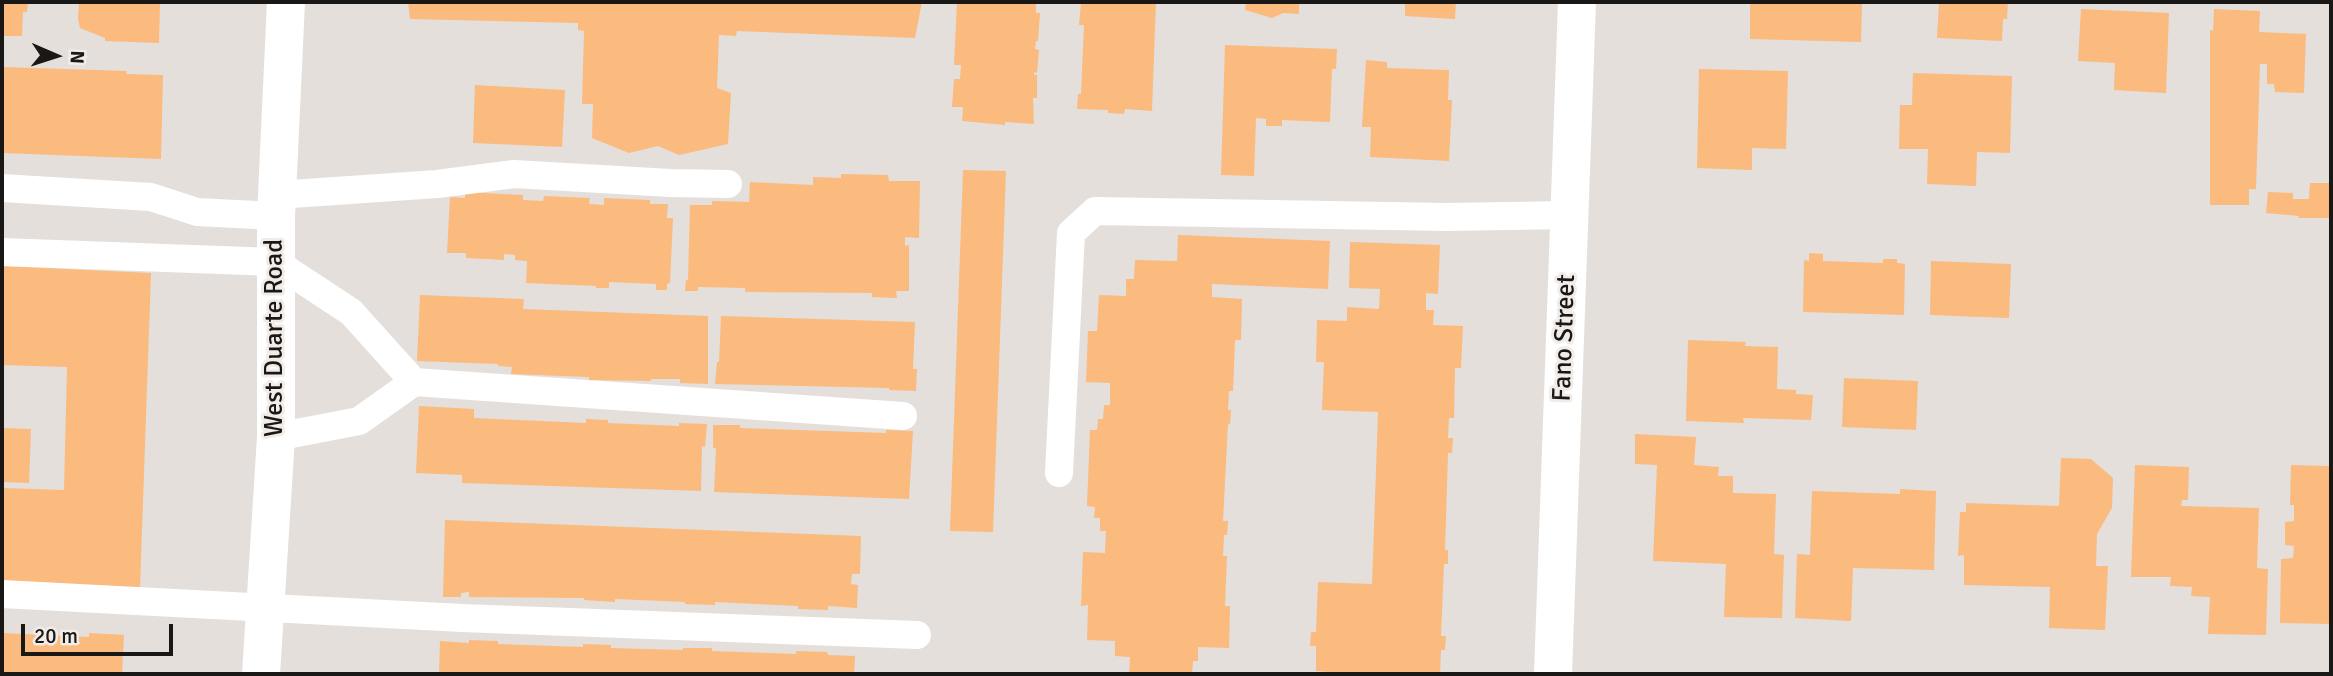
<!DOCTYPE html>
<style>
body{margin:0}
#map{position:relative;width:2333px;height:676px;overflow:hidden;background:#e4dfdb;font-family:Signika,sans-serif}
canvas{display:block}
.frame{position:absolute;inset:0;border:4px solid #1a1816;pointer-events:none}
.north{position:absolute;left:21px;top:21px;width:70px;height:70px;-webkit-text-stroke:5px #f2ece8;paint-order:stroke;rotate:93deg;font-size:19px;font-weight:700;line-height:28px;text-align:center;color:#1a1816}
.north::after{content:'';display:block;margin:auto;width:24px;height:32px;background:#1a1816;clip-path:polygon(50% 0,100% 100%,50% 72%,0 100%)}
.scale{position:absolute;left:21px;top:624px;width:152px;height:32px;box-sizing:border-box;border:4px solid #1a1816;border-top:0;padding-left:9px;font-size:21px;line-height:24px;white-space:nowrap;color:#1a1816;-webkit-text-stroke:5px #f2ece8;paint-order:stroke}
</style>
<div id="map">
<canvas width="2333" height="676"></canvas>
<div class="frame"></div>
<div class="north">N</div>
<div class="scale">20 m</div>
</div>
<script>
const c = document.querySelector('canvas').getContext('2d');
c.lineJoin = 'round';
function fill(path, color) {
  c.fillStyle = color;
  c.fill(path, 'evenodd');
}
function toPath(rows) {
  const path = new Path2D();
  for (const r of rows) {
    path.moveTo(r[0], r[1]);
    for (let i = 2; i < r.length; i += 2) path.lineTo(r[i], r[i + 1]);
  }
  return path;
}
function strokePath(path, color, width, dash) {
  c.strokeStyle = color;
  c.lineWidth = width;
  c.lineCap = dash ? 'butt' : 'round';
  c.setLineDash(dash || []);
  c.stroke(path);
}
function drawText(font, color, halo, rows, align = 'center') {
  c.font = font + ' Signika,sans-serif';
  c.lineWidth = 6;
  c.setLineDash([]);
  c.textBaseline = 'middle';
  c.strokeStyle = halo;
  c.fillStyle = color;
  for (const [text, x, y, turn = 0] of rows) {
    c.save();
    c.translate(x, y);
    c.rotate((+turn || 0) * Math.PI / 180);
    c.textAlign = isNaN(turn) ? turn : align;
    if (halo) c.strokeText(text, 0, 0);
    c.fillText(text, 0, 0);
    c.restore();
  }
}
fill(toPath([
 [2,2,28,2,27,12,23,12,22,36,2,36],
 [79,2,160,2,159,43,105,41,105,38,80,28,78,19],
 [408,2,922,2,915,38,737,31,736,36,719,35,717,88,731,93,728,144,679,155,658,146,629,153,592,138,593,104,582,104,584,31,578,30,578,23,410,19],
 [957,2,1036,2,1036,13,1040,13,1038,41,1036,41,1035,49,1039,50,1037,73,1034,72,1034,75,1037,75,1037,98,1033,98,1034,124,1005,122,1005,125,962,121,963,107,952,107,954,79,960,79,961,65,954,65],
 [1081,2,1156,2,1152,111,1125,109,1124,114,1108,113,1108,110,1077,109,1078,94,1081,94,1084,25,1079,25],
 [1246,2,1299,2,1299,14,1283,13,1272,18,1245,10],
 [1405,2,1456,2,1455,19,1405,16],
 [1750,2,1862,2,1861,42,1750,39],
 [1939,2,2008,2,2007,19,2003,19,2002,41,1937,38],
 [2081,9,2169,13,2166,93,2114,90,2115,63,2078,61],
 [2214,9,2260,11,2259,32,2306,34,2304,93,2275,92,2274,84,2267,84,2267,64,2260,64,2256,189,2249,189,2249,205,2210,205,2210,30,2213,31],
 [1225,45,1337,49,1336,69,1332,69,1330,122,1282,120,1282,126,1266,126,1266,119,1256,118,1254,176,1221,175],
 [1366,60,1387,62,1387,68,1449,70,1448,100,1452,100,1449,161,1370,157,1371,127,1362,127],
 [2,67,127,71,126,74,163,75,161,159,2,153],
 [1699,69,1788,71,1786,149,1752,148,1752,170,1697,168],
 [1913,73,2012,76,2010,153,1977,152,1976,186,1927,184,1928,149,1899,149,1900,105,1912,105],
 [475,85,565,90,562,147,473,143],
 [963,170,1006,171,993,532,950,531],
 [841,174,888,175,889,181,920,181,919,238,905,237,905,246,909,245,909,291,896,291,897,298,872,297,872,293,745,292,745,288,698,287,698,291,685,291,686,280,688,280,690,205,712,205,712,201,749,202,750,182,813,185,813,177,841,178],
 [2310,183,2331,183,2331,218,2298,218,2299,216,2266,213,2268,192,2293,193,2293,199,2309,199],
 [465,192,523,195,523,200,543,201,544,196,590,198,589,204,604,205,604,198,650,200,650,204,668,204,667,218,673,218,670,283,667,284,667,290,656,290,656,284,609,282,609,288,596,288,596,286,526,283,527,261,515,260,515,255,504,254,504,260,466,258,466,253,447,253,450,197,465,198],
 [1178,235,1330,241,1328,289,1212,284,1212,297,1242,299,1241,340,1235,340,1233,391,1229,391,1228,410,1231,410,1230,424,1228,424,1223,521,1228,521,1227,535,1224,535,1223,556,1227,556,1225,606,1230,606,1229,648,1198,647,1198,661,1193,661,1192,674,1129,674,1130,657,1115,656,1115,641,1087,640,1088,605,1081,606,1083,552,1105,553,1106,531,1100,531,1100,518,1094,518,1095,507,1087,506,1090,430,1097,430,1098,419,1103,419,1104,405,1110,405,1110,383,1086,382,1088,331,1097,331,1099,295,1126,296,1126,279,1134,279,1135,260,1177,261],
 [1350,242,1440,245,1438,294,1426,293,1426,310,1434,310,1433,325,1463,326,1461,368,1455,368,1454,418,1449,418,1448,438,1453,438,1452,453,1448,453,1445,550,1448,550,1448,564,1444,564,1441,636,1446,636,1445,650,1441,650,1440,674,1354,674,1316,671,1316,646,1310,646,1311,632,1316,632,1318,582,1372,584,1378,412,1322,410,1324,362,1316,362,1317,320,1347,321,1347,307,1379,309,1380,289,1349,288],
 [1809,253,1823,254,1823,261,1883,263,1883,259,1897,259,1897,263,1905,264,1904,315,1803,312,1804,260,1809,261],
 [1931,261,2011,264,2009,318,1930,315],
 [2,266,151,273,140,588,2,589,2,488,64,490,67,367,2,365],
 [420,295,524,299,523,309,708,316,708,384,680,383,680,379,651,379,651,381,589,380,589,377,511,374,512,367,498,366,498,364,417,361],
 [721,316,915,322,913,369,917,369,916,391,889,390,889,388,715,384,717,362,719,362],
 [1688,340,1746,342,1745,346,1778,347,1777,389,1796,390,1796,394,1813,395,1811,420,1743,418,1744,423,1686,421],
 [1844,378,1918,381,1916,430,1842,427],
 [419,406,474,409,474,418,586,423,586,419,608,420,608,423,679,426,679,423,707,424,705,447,702,446,701,491,462,483,462,475,416,473],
 [713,425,740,425,740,428,886,433,886,430,913,431,909,499,714,492,716,448,713,448],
 [2,428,31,429,29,483,2,482],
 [1635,434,1696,437,1694,465,1719,467,1718,476,1733,476,1733,493,1776,494,1774,554,1784,555,1782,618,1724,617,1726,564,1653,561,1657,465,1635,464],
 [2061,458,2091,459,2113,478,2112,508,2097,534,2096,566,2108,566,2105,630,2049,628,2050,587,1964,585,1964,555,1958,556,1960,512,1966,512,1966,503,2059,506],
 [2135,465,2189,467,2188,500,2182,500,2181,506,2259,508,2257,568,2268,569,2266,635,2208,634,2210,597,2191,596,2192,587,2170,586,2171,577,2131,577],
 [2291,465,2331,466,2331,624,2280,623,2281,559,2293,558,2294,546,2285,545,2285,522,2294,521,2294,505,2290,505],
 [1900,489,1936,491,1934,570,1853,568,1851,621,1795,618,1797,554,1810,555,1812,491,1900,494],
 [445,520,861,536,860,574,852,574,851,584,858,585,857,608,828,606,828,610,798,609,798,606,715,602,715,605,685,604,685,602,615,599,615,602,584,600,584,598,469,597,469,592,461,593,461,597,443,597],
 [2,633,89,637,89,633,124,635,122,674,2,674],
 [469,640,498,641,498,644,583,647,583,644,611,645,611,648,683,650,683,648,712,648,712,651,796,654,796,651,827,652,828,655,855,656,854,674,439,674,440,641,469,643]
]), '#fbba7e');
strokePath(toPath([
 [2,188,151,197,197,212,276,216],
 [277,195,437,184,514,174,670,183,728,184],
 [2,252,275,262,351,312,414,382,903,416],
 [276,437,359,421,414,382],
 [1059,473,1071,233,1095,211,1447,217,1570,215],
 [2,594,462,618,917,635]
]), '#fff', 28);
strokePath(toPath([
 [1553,674,1577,2]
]), '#fff', 38);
strokePath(toPath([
 [261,674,276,437,276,216,286,2]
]), '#fff', 38);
drawText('26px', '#1a1816', '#f2ece8', [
 ["West Duarte Road",275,338,-90],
 ["Fano Street",1565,338,-88]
]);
</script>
